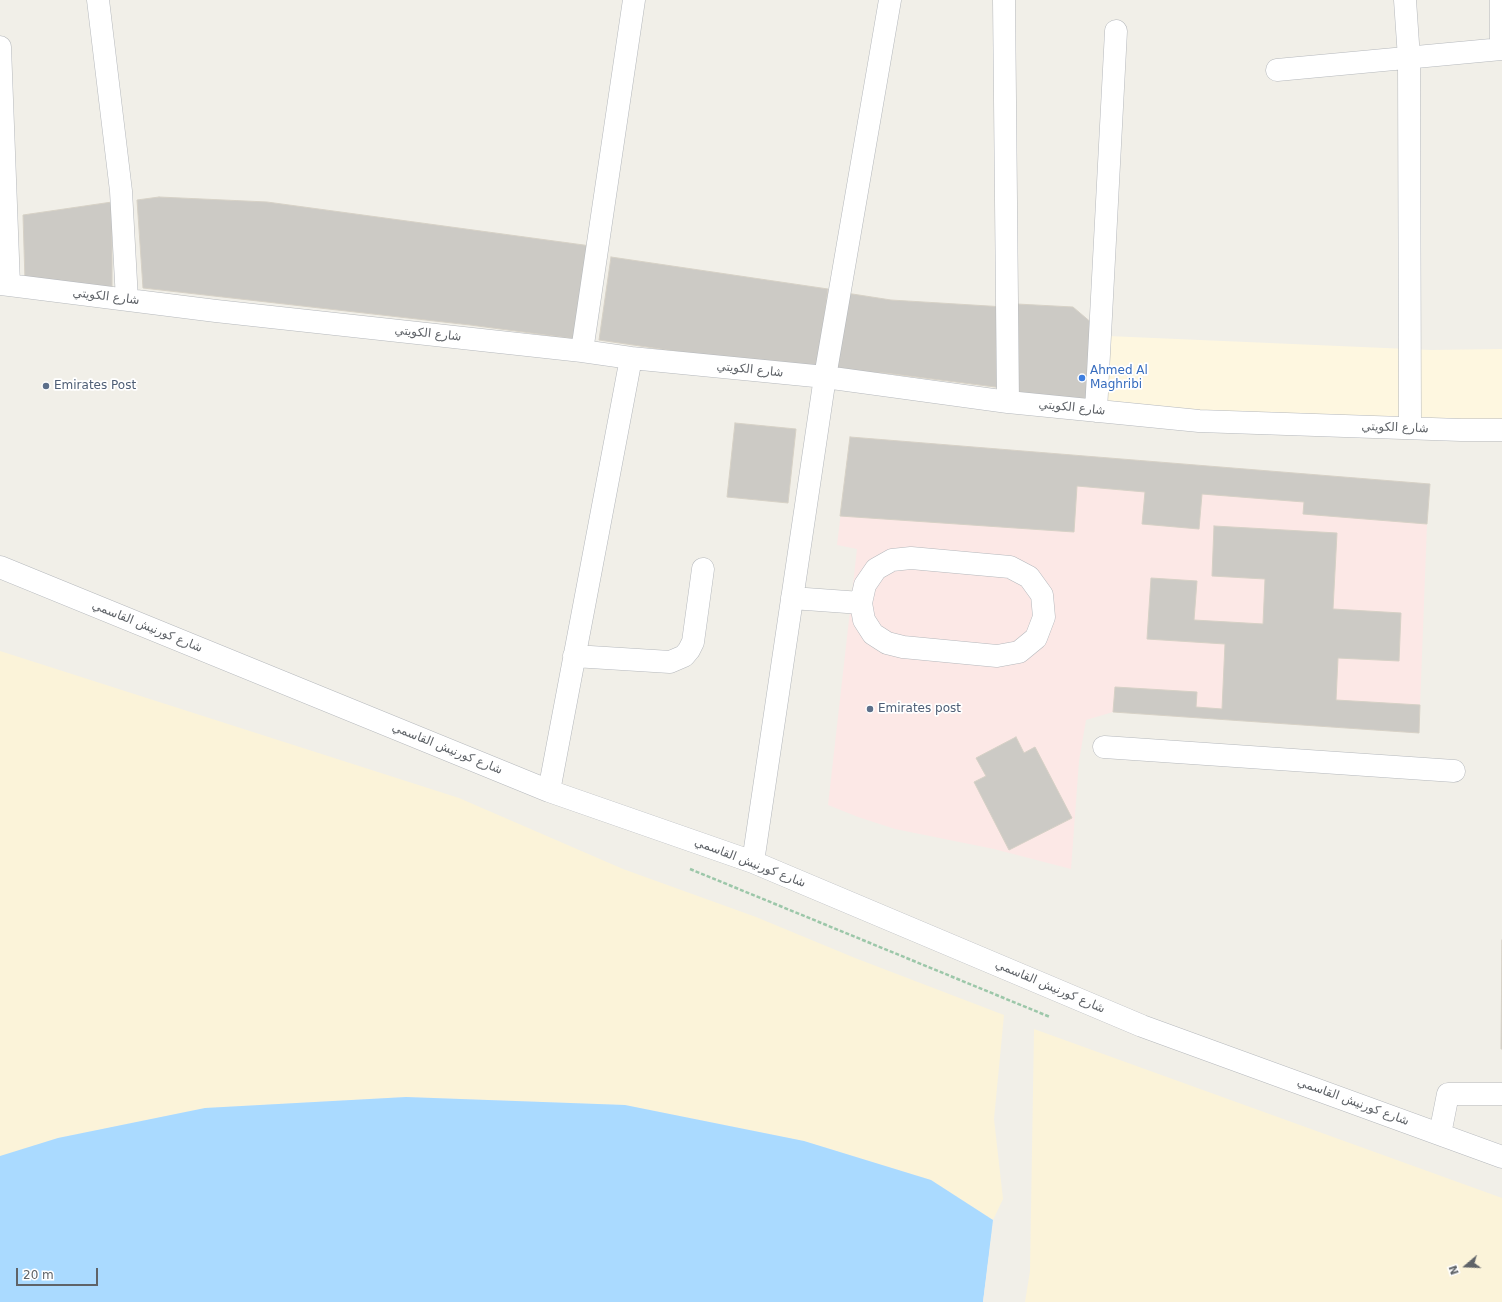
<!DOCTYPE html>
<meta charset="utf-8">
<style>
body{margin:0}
#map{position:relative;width:1502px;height:1302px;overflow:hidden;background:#f1efe8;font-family:"DejaVu Sans",sans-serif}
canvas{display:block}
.north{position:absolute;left:1446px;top:1246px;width:40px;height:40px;-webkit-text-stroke:3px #fff;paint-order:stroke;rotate:251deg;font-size:11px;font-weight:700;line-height:16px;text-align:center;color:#5f6368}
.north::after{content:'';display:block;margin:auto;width:14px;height:18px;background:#5f6368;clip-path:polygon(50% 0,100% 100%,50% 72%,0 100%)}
.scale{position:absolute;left:16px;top:1268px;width:82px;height:18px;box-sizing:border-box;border:2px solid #5f6368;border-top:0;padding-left:5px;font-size:12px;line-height:14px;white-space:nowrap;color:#5f6368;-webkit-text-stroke:3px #fff;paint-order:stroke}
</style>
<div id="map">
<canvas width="1502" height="1302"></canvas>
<div class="north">N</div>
<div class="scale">20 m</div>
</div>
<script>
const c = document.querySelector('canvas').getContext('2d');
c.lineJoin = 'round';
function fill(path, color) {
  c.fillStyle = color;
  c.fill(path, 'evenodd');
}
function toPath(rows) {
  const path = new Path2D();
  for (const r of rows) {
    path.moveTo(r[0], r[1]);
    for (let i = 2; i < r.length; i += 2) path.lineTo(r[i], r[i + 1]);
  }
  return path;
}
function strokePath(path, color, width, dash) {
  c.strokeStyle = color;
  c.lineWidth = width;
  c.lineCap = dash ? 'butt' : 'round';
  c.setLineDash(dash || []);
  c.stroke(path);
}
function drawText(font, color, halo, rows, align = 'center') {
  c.font = font + ' "DejaVu Sans",Vazirmatn,sans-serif';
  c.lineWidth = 3.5;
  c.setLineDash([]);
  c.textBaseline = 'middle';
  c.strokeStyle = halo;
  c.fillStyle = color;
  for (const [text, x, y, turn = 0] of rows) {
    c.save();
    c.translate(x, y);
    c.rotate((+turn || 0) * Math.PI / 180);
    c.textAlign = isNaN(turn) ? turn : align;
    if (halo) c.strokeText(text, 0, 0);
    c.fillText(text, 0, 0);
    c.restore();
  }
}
fill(toPath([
 [1108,336,1431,350,1502,349,1502,430,1103,408]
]), '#fef7e0');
fill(toPath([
 [850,437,1430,484,1427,524,1419,733,1113,712,1086,720,1079,761,1071,869,994,849,895,829,858,817,828,805,857,549,837,545]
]), '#fce8e6');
fill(toPath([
 [0,651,459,798,623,869,756,917,855,958,1004,1015,994,1119,1003,1199,993,1220,931,1180,804,1141,625,1105,406,1097,206,1108,58,1138,0,1157],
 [1034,1029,1502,1198,1502,1302,1025,1302,1030,1271]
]), '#fbf3d9');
fill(toPath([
 [406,1097,625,1105,804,1141,931,1180,993,1220,983,1302,0,1302,0,1156,58,1138,205,1108]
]), '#aadaff');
fill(toPath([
 [994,1218,995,1220,985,1300,985,1302,983,1302]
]), '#f1efe8');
const building = toPath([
 [159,197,267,202,591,246,576,339,470,325,143,288,137,200,159,197],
 [112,202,112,292,25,281,23,215,112,202],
 [611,257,828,289,817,372,599,340,611,257],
 [846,293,891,300,1005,307,1003,388,885,373,833,372,846,293],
 [1017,304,1073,307,1093,324,1089,403,1016,398,1017,304],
 [735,423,796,429,788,503,727,497,735,423],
 [850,437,1430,484,1427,524,1303,514,1304,502,1202,494,1199,529,1142,524,1145,492,1077,486,1074,532,840,516,850,437],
 [1214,526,1337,533,1333,609,1401,613,1399,661,1338,658,1336,700,1420,705,1419,733,1113,712,1115,687,1197,692,1196,707,1222,709,1225,644,1147,639,1151,578,1197,581,1194,620,1263,624,1265,579,1212,576,1214,526],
 [1016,737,1024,753,1035,747,1072,818,1009,850,974,782,986,776,976,758,1016,737],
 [1502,940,1502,1049,1501,1049,1502,940]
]);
fill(building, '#cccac5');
strokePath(building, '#d6d1c6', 1);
const minor = toPath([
 [98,0,121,191,127,300],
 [1004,0,1008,402],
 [1405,0,1409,58,1410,428],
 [1501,0,1501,49],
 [0,47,9,285],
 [1277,70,1502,49],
 [0,284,216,311,582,351,631,358,825,377,1008,402,1199,421,1461,430,1502,430],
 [582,351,634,0],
 [1096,411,1116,31],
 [911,558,1010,567,1029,577,1042,595,1044,617,1036,638,1019,652,997,656,903,647,887,643,873,634,864,620,861,603,865,585,876,569,892,560,911,558],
 [0,567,549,791,753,862,1142,1026,1502,1157],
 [792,598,861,603],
 [574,656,670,662,684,656,689,650,693,642,703,569],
 [1104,747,1454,771],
 [549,791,631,358],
 [753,862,825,377,890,0],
 [1440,1134,1448,1094,1502,1094]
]);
strokePath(minor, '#b5b8bc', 23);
strokePath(toPath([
 [690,869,1050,1017]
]), '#9cc7a9', 2.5, [4, 2]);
strokePath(minor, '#fff', 22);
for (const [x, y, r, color] of [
 [1082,378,4,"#3f7fe0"],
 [46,386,4,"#5c6f8a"],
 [870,709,4,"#5c6f8a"]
]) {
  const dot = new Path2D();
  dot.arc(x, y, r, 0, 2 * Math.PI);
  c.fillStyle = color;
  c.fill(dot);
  strokePath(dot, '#fff', 1.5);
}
drawText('12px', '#5f6368', '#fff', [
 ["شارع الكويتي",106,297,7],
 ["شارع الكويتي",428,334,6],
 ["شارع الكويتي",750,370,6],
 ["شارع الكويتي",1072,408,6],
 ["شارع الكويتي",1395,428,2],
 ["شارع كورنيش القاسمي",147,627,22],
 ["شارع كورنيش القاسمي",447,749,22],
 ["شارع كورنيش القاسمي",750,863,21],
 ["شارع كورنيش القاسمي",1050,987,23],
 ["شارع كورنيش القاسمي",1353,1102,20]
]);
drawText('12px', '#366cbe', '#fff', [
 ["Ahmed Al",1090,371],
 ["Maghribi",1090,385]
], 'left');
drawText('12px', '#4e5e75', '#fff', [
 ["Emirates Post",54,386],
 ["Emirates post",878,709]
], 'left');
</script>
